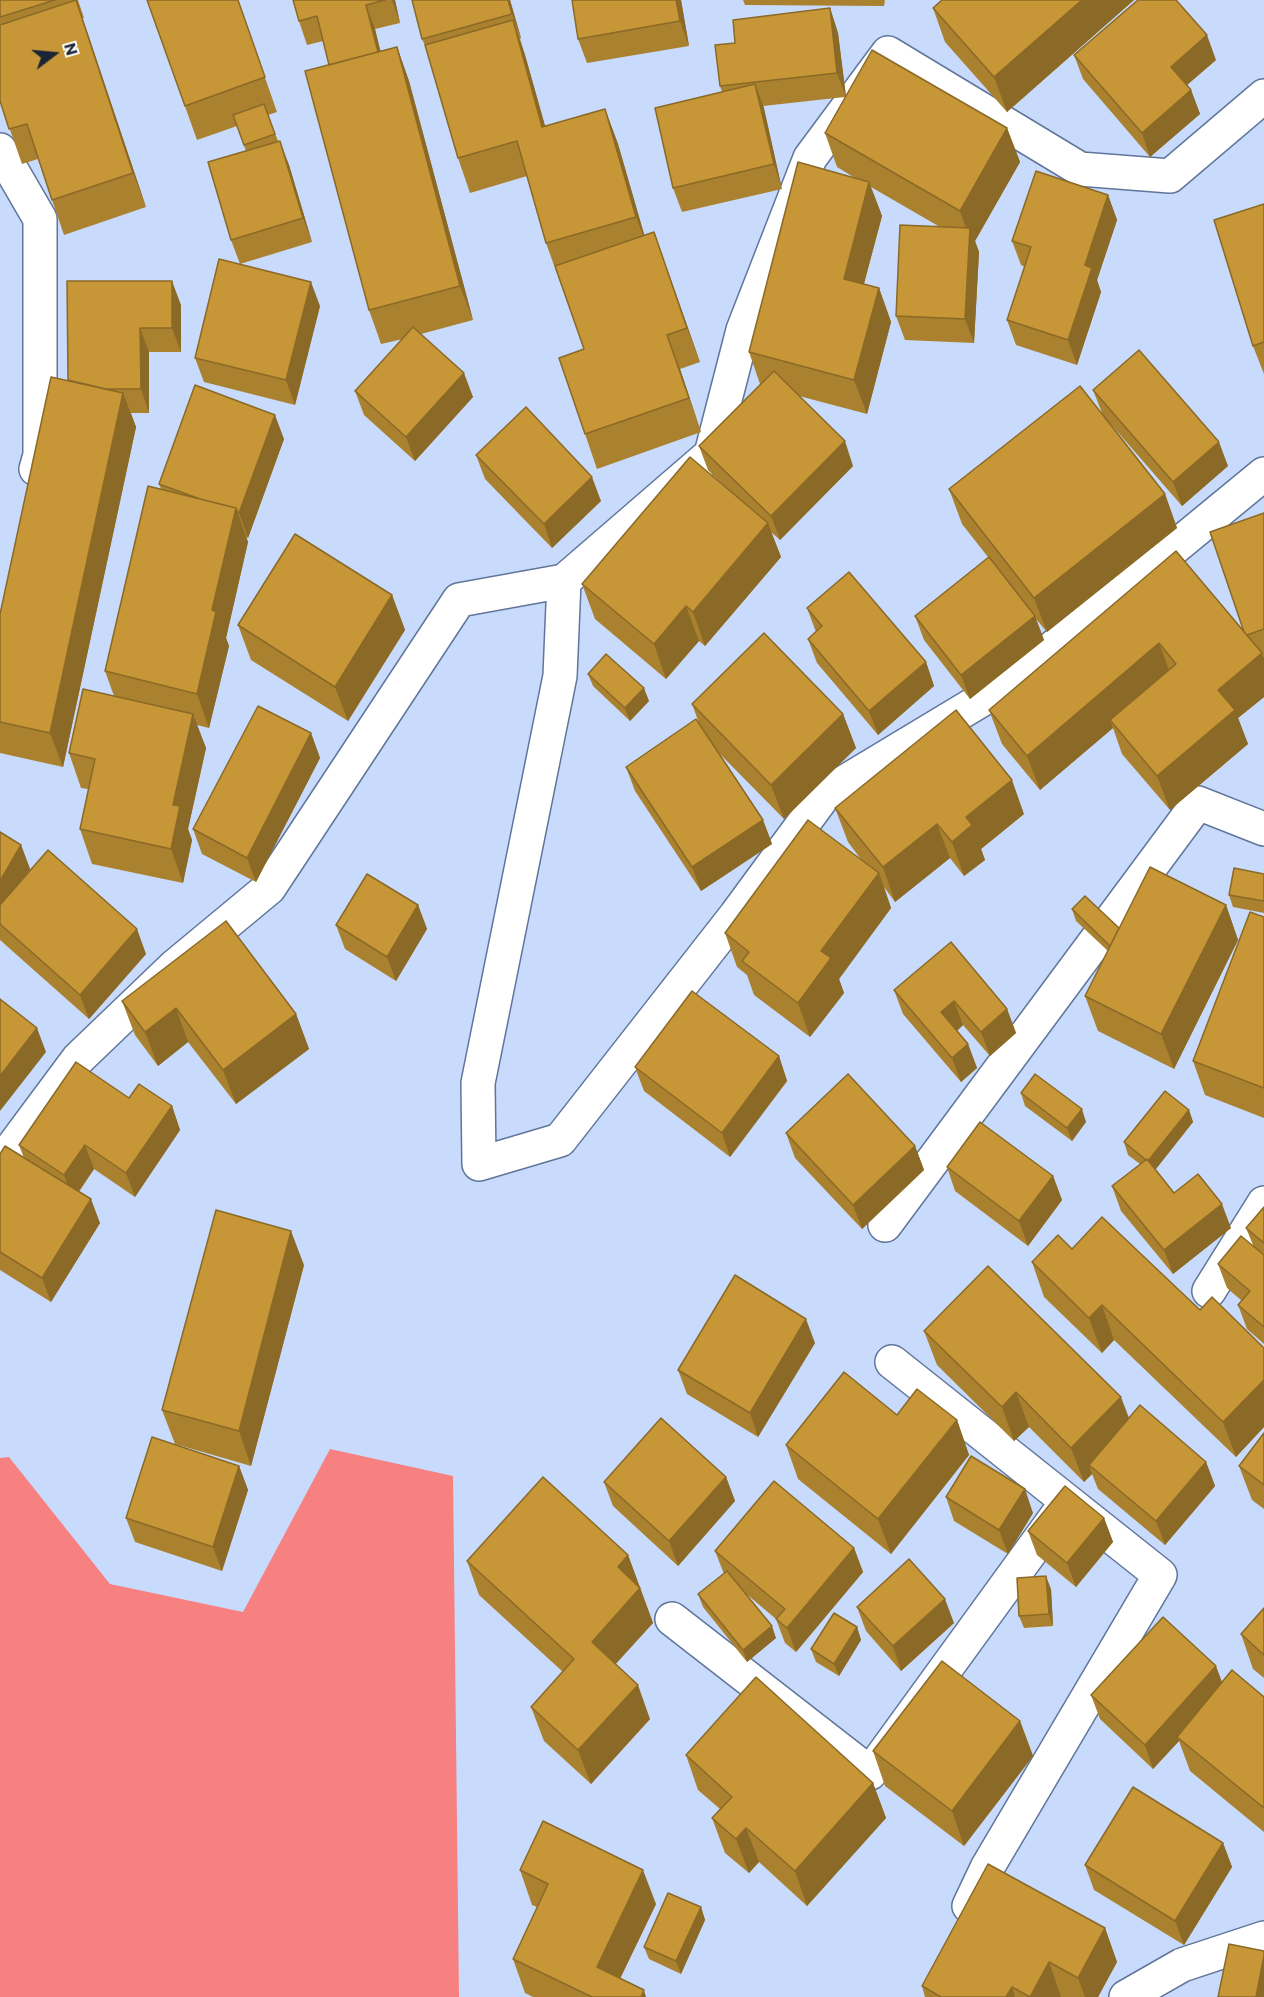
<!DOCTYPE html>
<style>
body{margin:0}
#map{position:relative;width:1264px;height:1997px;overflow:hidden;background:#c8dbfd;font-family:Commissioner,sans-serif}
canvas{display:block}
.north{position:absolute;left:24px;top:24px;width:60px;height:60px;-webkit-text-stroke:4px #fbfbfb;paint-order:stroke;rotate:74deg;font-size:16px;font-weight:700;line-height:24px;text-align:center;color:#1c2535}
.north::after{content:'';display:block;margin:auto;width:21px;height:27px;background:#1c2535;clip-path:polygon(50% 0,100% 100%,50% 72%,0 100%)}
</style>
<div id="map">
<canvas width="1264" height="1997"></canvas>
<div class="north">N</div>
</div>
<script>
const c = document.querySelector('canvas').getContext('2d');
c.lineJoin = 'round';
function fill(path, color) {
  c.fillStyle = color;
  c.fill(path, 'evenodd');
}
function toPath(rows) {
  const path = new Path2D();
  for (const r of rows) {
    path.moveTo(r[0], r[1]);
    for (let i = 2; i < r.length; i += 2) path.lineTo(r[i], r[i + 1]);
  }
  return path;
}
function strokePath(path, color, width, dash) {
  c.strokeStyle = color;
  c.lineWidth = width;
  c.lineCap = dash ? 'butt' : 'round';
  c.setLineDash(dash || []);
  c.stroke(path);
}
fill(toPath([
 [330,1449,453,1476,459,1997,0,1997,0,1458,9,1457,110,1584,243,1612]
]), '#f78180');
const minor = toPath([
 [0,150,40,219,40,455,36,469],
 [564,581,711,454,743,330,810,158,888,53,1080,169,1170,176,1264,96],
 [0,1164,78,1059,175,966,269,888,459,600,564,581,560,676,478,1083,479,1164,560,1140,736,915,825,794,1011,682,1264,474],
 [885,1225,1198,803,1264,829],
 [1209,1291,1264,1203],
 [892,1362,1160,1575,987,1868,969,1906],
 [672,1619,870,1773,1061,1510],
 [1126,1997,1182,1965,1264,1938]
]);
strokePath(minor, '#5f759a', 36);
strokePath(minor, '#fff', 33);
fill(toPath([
 [0,0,78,0,84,18,82,18,146,207,64,235,38,159,22,164,0,101],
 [147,0,238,0,277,112,268,115,278,141,289,165,312,242,240,264,231,240,246,151,237,126,197,140],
 [293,0,395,0,400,23,375,29,380,51,397,47,409,81,473,320,421,334,473,397,415,461,364,415,355,391,403,339,381,344,369,310,329,65,323,41,307,45,299,21],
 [510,0,521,38,520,39,525,55,545,126,605,109,618,144,644,235,666,266,700,362,680,369,701,432,597,469,585,434,584,349,546,243,527,176,470,193,458,158,427,50,422,39],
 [681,0,689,46,587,63,578,39],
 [743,0,885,0,884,6,745,5],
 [942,0,1134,0,1007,112,945,42,933,8],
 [830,8,838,33,846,96,1007,128,1020,162,975,241,979,252,974,343,905,340,896,316,940,227,871,187,882,216,864,284,879,288,891,322,867,414,799,396,853,466,780,540,771,532,781,557,705,646,699,641,666,679,595,619,582,584,723,485,708,470,699,446,760,384,749,352,855,178,837,167,825,133,845,97,763,106,782,189,682,212,673,188,722,92,720,86,735,43],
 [1074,55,1216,60,1187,85,1191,90,1200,114,1150,157,1083,79],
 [1108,195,1117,220,1097,280,1101,292,1077,365,1016,345,1007,320,1025,267,1021,265,1012,241],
 [1264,204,1264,374,1253,346],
 [67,281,181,305,181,352,149,352,149,413,131,413,136,427,63,767,0,753,0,614,68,380],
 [320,306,295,405,204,382,195,358],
 [1093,390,1228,466,1182,506,1108,421,1165,494,1177,528,1047,632,1036,619,1044,640,970,699,924,640,915,616,988,557,962,524,949,489,1102,413],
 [284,439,248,538,246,537,248,542,226,638,229,646,209,728,197,725,206,748,188,829,192,840,183,883,92,864,80,829,88,789,81,788,69,753,114,696,105,671,161,489,159,484],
 [476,455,601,501,552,548,485,479],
 [1264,513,1264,697,1238,718,1248,744,1170,810,1122,754,1113,728,1040,790,1002,744,989,710,1176,551,1244,632],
 [392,595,405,630,348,721,251,660,238,625],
 [807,608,926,662,934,686,878,735,817,663,808,639,816,632],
 [588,674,649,701,630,721,593,686],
 [692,704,843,714,856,748,784,819,719,753,763,820,772,844,701,891,635,791,626,767,699,723],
 [311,733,320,758,256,882,202,854,193,829],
 [835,808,1024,814,981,849,985,860,964,876,950,858,895,902,884,887,891,908,839,979,844,993,810,1037,754,995,747,975,737,967,725,933,863,862,848,842],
 [0,832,21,845,30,869,26,876,146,954,89,1019,0,940],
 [1264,874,1264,913,1233,907,1229,895],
 [418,905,427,929,396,981,345,949,336,925],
 [1226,905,1238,940,1174,1069,1098,1031,1085,996,1108,951,1076,921,1072,909,1119,928],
 [1264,917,1264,1118,1205,1095,1193,1061],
 [894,990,1007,1009,1016,1033,990,1056,963,1025,957,1031,968,1044,977,1068,961,1082,903,1014],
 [122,1001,296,1014,309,1049,236,1104,188,1042,158,1066,135,1035],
 [779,1056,787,1081,730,1157,644,1091,635,1067],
 [1021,1093,1086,1122,1072,1141,1025,1106],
 [129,1098,172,1106,180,1130,135,1197,94,1169,79,1192,100,1223,51,1302,0,1270,0,1154,24,1158,19,1145],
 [1189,1110,1193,1122,1155,1170,1174,1193,1231,1228,1173,1274,1121,1211,1112,1186,1140,1164,1128,1155,1124,1142],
 [786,1133,915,1146,924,1170,862,1229,795,1158],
 [947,1167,1053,1176,1062,1200,1028,1246,955,1191],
 [1264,1207,1264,1344,1247,1329,1238,1305,1242,1301,1227,1288,1218,1264,1253,1245,1246,1228],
 [1072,1249,1200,1310,1264,1348,1264,1427,1236,1457,1114,1340,1102,1353,1044,1297,1032,1262],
 [304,1265,251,1466,175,1444,162,1410],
 [924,1331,1129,1418,1206,1462,1215,1486,1165,1545,1098,1489,1092,1474,1084,1482,1029,1427,1014,1441,937,1365],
 [815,1343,758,1437,687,1394,678,1370],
 [897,1415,957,1420,969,1455,891,1554,798,1479,786,1445],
 [1264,1433,1264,1509,1252,1500,1239,1466],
 [239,1466,248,1490,222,1571,135,1542,126,1518],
 [726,1477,735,1501,678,1566,613,1506,604,1482],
 [946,1497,1033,1513,1008,1554,954,1521],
 [1104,1518,1113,1542,1076,1587,1037,1555,1028,1531],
 [854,1548,863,1572,796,1652,785,1643,776,1619,744,1592,776,1638,747,1662,703,1607,698,1594,724,1574,715,1551],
 [628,1555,653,1623,615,1664,650,1719,591,1784,544,1741,531,1707,563,1672,479,1595,467,1561],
 [1051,1589,1053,1626,1024,1628,1019,1616],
 [857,1607,954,1623,901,1671,866,1631],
 [1264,1608,1264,1678,1253,1669,1241,1634],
 [857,1627,861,1640,839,1676,816,1662,811,1649],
 [1222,1682,1264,1697,1264,1832,1190,1771,1179,1741,1153,1769,1100,1719,1091,1695],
 [1020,1721,1033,1756,964,1846,885,1786,873,1751],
 [686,1755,873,1783,886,1818,807,1906,759,1862,749,1873,725,1853,712,1818,720,1809,698,1790],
 [1223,1843,1232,1867,1184,1945,1094,1890,1085,1865],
 [520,1870,656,1904,620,1979,646,1997,533,1997,525,1993,513,1959,537,1907,532,1905],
 [701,1907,705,1920,681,1974,649,1959,644,1947],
 [1105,1928,1117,1962,1098,1997,925,1997,922,1986]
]), '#aa812f');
fill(toPath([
 [76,0,88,34,146,207,133,173],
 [392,0,395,0,400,23],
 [508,0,510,0,521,38,512,14],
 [676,0,681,0,689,46,680,21],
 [1082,0,1134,0,1007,112,994,77],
 [366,5,375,29,388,81,379,57],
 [830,8,838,33,846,97,837,73],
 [513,20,525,55,555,161,542,127],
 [1207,35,1216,60,1180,91,1171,67],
 [397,47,409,81,473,320,460,286],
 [755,84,764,108,782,189,774,164],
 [1191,90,1200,114,1150,157,1142,133],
 [605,109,618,144,649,251,636,217],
 [1007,128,1020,162,975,241,979,252,974,343,965,319,969,237,960,211],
 [280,141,289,165,312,242,303,218],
 [869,182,882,216,856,313,844,279],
 [1108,195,1117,220,1097,280,1101,292,1077,365,1068,340,1085,265],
 [654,232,666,266,700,362,687,328],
 [172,281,181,305,181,352,172,328],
 [311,282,320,306,295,405,286,380],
 [879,288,891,322,867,414,854,380],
 [140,328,149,352,149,413,141,389],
 [667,335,680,369,701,432,689,398],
 [464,373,473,397,415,461,406,437],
 [123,393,136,427,63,767,50,733],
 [275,415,284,439,248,538,239,513],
 [845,441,853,466,780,540,771,516],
 [1219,442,1228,466,1182,506,1173,482],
 [592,477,601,501,552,548,544,524],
 [1165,494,1177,528,1047,632,1034,598],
 [236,508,248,542,226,638,229,646,209,728,197,694,212,610],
 [768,523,781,557,705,646,693,612],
 [392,595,405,630,348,721,335,687],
 [686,606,699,641,666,679,654,644],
 [1035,616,1044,640,970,699,961,675],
 [1159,643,1172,678,1110,720,1113,728,1040,790,1027,756],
 [1262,653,1264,659,1264,697,1238,718,1248,744,1170,810,1157,776,1218,690],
 [926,662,934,686,878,735,869,711],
 [644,688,649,701,630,721,625,708],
 [193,714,206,748,188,829,192,840,183,883,171,849,173,805],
 [843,714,856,748,784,819,771,785],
 [311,733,320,758,256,882,247,858],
 [1012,780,1024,814,981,849,985,860,964,876,952,842,966,817],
 [763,820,772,844,701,891,692,867],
 [937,824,950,858,895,902,883,867],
 [21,845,30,869,0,920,0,881],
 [879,873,891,908,839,979,844,993,810,1037,798,1003,821,951],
 [418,905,427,929,396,981,387,957],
 [1226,905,1238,940,1174,1069,1161,1034],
 [137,929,146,954,89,1019,80,995],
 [954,1001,963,1025,950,1037,941,1012],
 [176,1008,188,1042,158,1066,145,1032],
 [1007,1009,1016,1033,990,1056,981,1032],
 [296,1014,309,1049,236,1104,223,1070],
 [37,1028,46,1052,0,1111,0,1076],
 [968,1044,977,1068,961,1082,952,1058],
 [779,1056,787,1081,730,1157,722,1133],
 [172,1106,180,1130,135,1197,126,1173],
 [1082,1109,1086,1122,1072,1141,1067,1128],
 [1189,1110,1193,1122,1152,1174,1148,1161],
 [85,1145,94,1169,73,1199,64,1175],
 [915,1146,924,1170,862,1229,853,1205],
 [1053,1176,1062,1200,1028,1246,1019,1221],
 [91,1199,100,1223,51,1302,42,1278],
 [1222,1204,1231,1228,1173,1274,1164,1250],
 [291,1231,304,1265,251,1466,239,1431],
 [1102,1305,1114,1340,1102,1353,1089,1318],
 [806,1319,815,1343,758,1437,750,1413],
 [1264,1380,1264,1427,1236,1457,1223,1422],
 [1016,1392,1029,1427,1014,1441,1002,1407],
 [1121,1397,1134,1431,1089,1465,1092,1474,1084,1482,1071,1448],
 [957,1420,969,1455,891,1554,878,1519],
 [1206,1462,1215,1486,1165,1545,1156,1521],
 [239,1466,248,1490,222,1571,213,1547],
 [726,1477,735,1501,678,1566,669,1541],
 [1025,1489,1033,1513,1008,1554,999,1530],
 [1104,1518,1113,1542,1076,1587,1067,1563],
 [854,1548,863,1572,796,1652,787,1628],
 [628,1555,653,1623,604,1677,592,1642,618,1567],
 [1046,1576,1051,1589,1053,1626,1049,1614],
 [945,1599,954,1623,901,1671,893,1646],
 [772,1626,776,1638,747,1662,743,1650],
 [857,1627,861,1640,839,1676,834,1664],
 [1216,1666,1225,1690,1177,1737,1179,1741,1153,1769,1145,1745],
 [638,1685,650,1719,591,1784,578,1750],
 [1020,1721,1033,1756,964,1846,952,1811],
 [873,1783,886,1818,807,1906,795,1871],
 [746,1828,759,1862,749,1873,736,1839],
 [1223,1843,1232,1867,1184,1945,1175,1921],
 [643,1870,656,1904,611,1997,597,1967],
 [701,1907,705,1920,681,1974,676,1961],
 [1105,1928,1117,1962,1098,1997,1085,1997,1078,1978],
 [1264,1956,1264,1997,1256,1997],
 [1049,1962,1061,1997,1030,1997],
 [1012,1987,1015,1997,1006,1997],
 [644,1990,646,1997,641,1997]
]), '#8b6926');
const building = toPath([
 [0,0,55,0,0,17,0,0],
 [76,0,133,173,52,200,27,124,9,129,0,101,0,25,76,0],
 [147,0,238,0,265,77,185,106,147,0],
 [293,0,385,0,366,5,378,52,329,65,317,16,299,21,293,0],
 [412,0,508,0,512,14,422,39,412,0],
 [572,0,676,0,680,21,578,39,572,0],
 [942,0,1082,0,994,77,933,8,942,0],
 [1138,0,1176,0,1207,35,1171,67,1191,90,1142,133,1074,55,1138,0],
 [830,8,837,73,720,86,715,45,735,43,733,20,830,8],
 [513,20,542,127,605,109,636,217,546,243,517,141,458,158,425,45,513,20],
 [397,47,460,286,369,310,305,71,397,47],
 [872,50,1007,128,960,211,825,133,872,50],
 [755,84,774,164,673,188,655,108,755,84],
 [264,104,275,134,244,145,233,115,264,104],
 [280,141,303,218,231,240,208,162,280,141],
 [798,162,869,182,844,279,879,288,854,380,749,352,798,162],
 [1036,171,1108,195,1085,265,1092,268,1068,340,1007,320,1031,247,1012,241,1036,171],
 [1264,204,1264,342,1253,346,1214,220,1264,204],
 [900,225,970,228,965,319,896,316,900,225],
 [654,232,687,328,667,335,689,398,585,434,559,358,584,349,555,266,654,232],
 [219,259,311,282,286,380,195,358,219,259],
 [67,281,172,281,172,328,140,328,141,389,106,389,68,380,67,281],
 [413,327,464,373,406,437,355,391,413,327],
 [1139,350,1219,442,1173,482,1093,390,1139,350],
 [774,371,845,441,771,516,699,446,774,371],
 [51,377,123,393,50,733,0,722,0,614,51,377],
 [195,385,275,415,239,513,238,513,236,508,200,499,159,484,195,385],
 [1080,386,1165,494,1034,598,949,489,1080,386],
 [526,407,592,477,544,524,476,455,526,407],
 [690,457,768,523,693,612,686,606,654,644,582,584,690,457],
 [148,486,236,508,212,610,216,612,197,694,105,671,148,486],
 [1264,513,1264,629,1247,635,1244,632,1210,532,1264,513],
 [295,534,392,595,335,687,238,625,295,534],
 [1176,551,1262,653,1218,690,1235,710,1157,776,1110,720,1176,664,1159,643,1027,756,989,710,1176,551],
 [989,557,1035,616,961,675,915,616,989,557],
 [849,572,926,662,869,711,808,639,822,626,807,608,849,572],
 [764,633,843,714,771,785,692,704,764,633],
 [606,654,644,688,625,708,588,674,606,654],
 [83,689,193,714,173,805,180,806,171,849,80,829,95,759,69,753,83,689],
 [258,706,311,733,247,858,193,829,258,706],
 [956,710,1012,780,966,817,972,825,952,842,937,824,883,867,835,808,956,710],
 [696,719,763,820,692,867,626,767,696,719],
 [808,820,879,873,821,951,831,958,798,1003,742,961,749,952,725,933,808,820],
 [0,832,21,845,0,881,0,832],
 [48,850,137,929,80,995,0,924,0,905,48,850],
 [1150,867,1226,905,1161,1034,1085,996,1150,867],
 [1234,868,1264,874,1264,901,1229,895,1234,868],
 [367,874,418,905,387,957,336,925,367,874],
 [1085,896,1119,928,1110,946,1072,909,1085,896],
 [1250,912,1264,917,1264,1088,1193,1061,1250,912],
 [226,921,296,1014,223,1070,176,1008,145,1032,122,1001,226,921],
 [951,942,1007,1009,981,1032,954,1001,941,1012,968,1044,952,1058,894,990,951,942],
 [692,991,779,1056,722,1133,635,1067,692,991],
 [0,999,37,1028,0,1076,0,999],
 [76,1062,129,1098,139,1084,172,1106,126,1173,85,1145,64,1175,19,1145,76,1062],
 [848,1074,915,1146,853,1205,786,1133,848,1074],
 [1035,1074,1082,1109,1067,1128,1021,1093,1035,1074],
 [1165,1091,1189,1110,1148,1161,1147,1159,1146,1160,1124,1142,1165,1091],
 [980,1122,1053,1176,1019,1221,947,1167,980,1122],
 [5,1146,91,1199,42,1278,0,1252,0,1154,5,1146],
 [1147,1159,1174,1193,1198,1174,1222,1204,1164,1250,1112,1186,1147,1159],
 [1264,1207,1264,1243,1246,1228,1264,1207],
 [216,1210,291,1231,239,1431,162,1410,216,1210],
 [1102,1217,1200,1310,1212,1297,1264,1348,1264,1380,1223,1422,1102,1305,1089,1318,1032,1262,1058,1235,1072,1249,1102,1217],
 [1241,1236,1264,1255,1264,1327,1238,1305,1250,1291,1218,1264,1241,1236],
 [988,1266,1121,1397,1071,1448,1016,1392,1002,1407,924,1331,988,1266],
 [735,1275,806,1319,750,1413,678,1370,735,1275],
 [844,1372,897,1415,917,1389,957,1420,878,1519,786,1445,844,1372],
 [1140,1405,1206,1462,1156,1521,1089,1465,1140,1405],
 [661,1418,726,1477,669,1541,604,1482,661,1418],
 [1264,1433,1264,1485,1239,1466,1264,1433],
 [152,1437,239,1466,213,1547,126,1518,152,1437],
 [971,1456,1025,1489,999,1530,946,1497,971,1456],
 [543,1477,628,1555,618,1567,640,1588,592,1642,638,1685,578,1750,531,1707,574,1659,467,1561,543,1477],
 [774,1481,854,1548,787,1628,776,1619,785,1609,715,1551,774,1481],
 [1065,1486,1104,1518,1067,1563,1028,1531,1065,1486],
 [909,1559,945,1599,893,1646,857,1607,909,1559],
 [727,1571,772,1626,743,1650,698,1594,727,1571],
 [1046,1576,1049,1614,1019,1616,1017,1578,1046,1576],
 [1264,1608,1264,1655,1241,1634,1264,1608],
 [834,1613,857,1627,834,1664,811,1649,834,1613],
 [1163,1617,1216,1666,1145,1745,1091,1695,1163,1617],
 [942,1661,1020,1721,952,1811,873,1751,942,1661],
 [1232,1670,1264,1697,1264,1808,1177,1737,1232,1670],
 [756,1677,873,1783,795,1871,746,1828,736,1839,712,1818,732,1797,686,1755,756,1677],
 [1133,1787,1223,1843,1175,1921,1085,1865,1133,1787],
 [543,1821,643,1870,597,1967,644,1990,641,1997,592,1997,513,1959,548,1884,520,1870,543,1821],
 [988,1864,1105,1928,1078,1978,1049,1962,1030,1997,1012,1987,1006,1997,941,1997,922,1986,988,1864],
 [668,1893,701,1907,676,1961,644,1947,668,1893],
 [1229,1944,1264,1951,1264,1956,1256,1997,1218,1997,1229,1944]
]);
fill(building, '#c69637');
strokePath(building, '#8b6926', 1.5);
</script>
